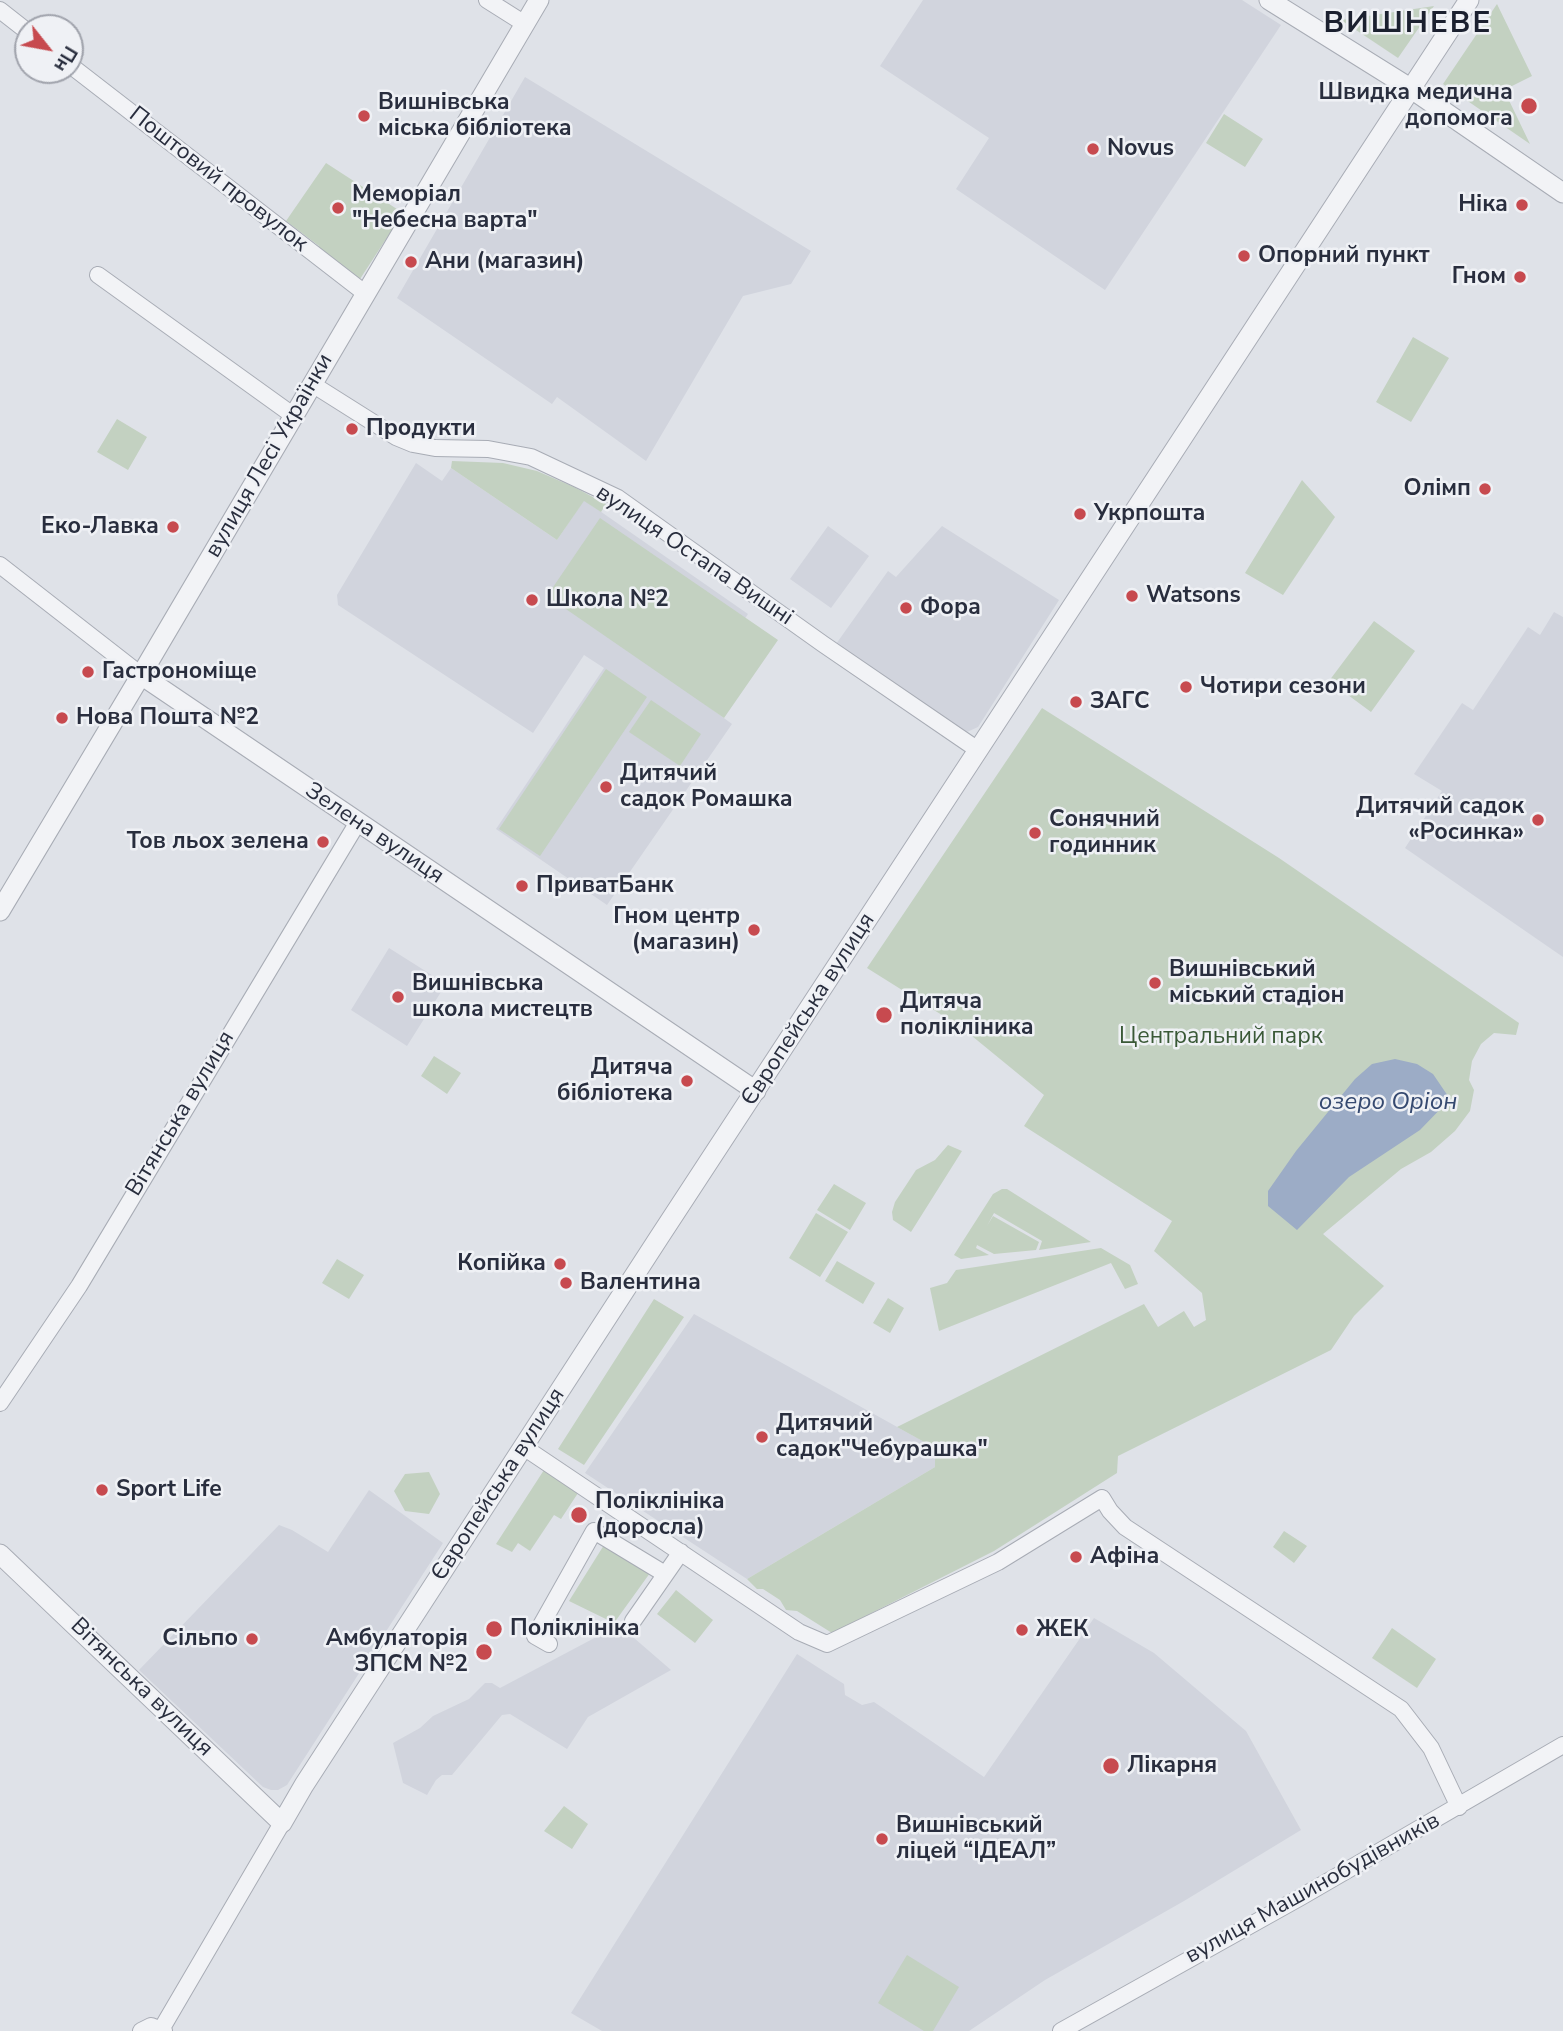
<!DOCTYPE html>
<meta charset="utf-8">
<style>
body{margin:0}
#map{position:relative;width:1563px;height:2031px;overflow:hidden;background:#dfe2e8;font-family:"Nunito Sans",sans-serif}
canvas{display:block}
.north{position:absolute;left:14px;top:14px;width:70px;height:70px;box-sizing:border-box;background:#eff1f5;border:2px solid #a0a3ac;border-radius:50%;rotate:121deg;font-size:19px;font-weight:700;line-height:28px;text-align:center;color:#292e3e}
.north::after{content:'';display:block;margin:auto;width:24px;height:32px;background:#c74a4f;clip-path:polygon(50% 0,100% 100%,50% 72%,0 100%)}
</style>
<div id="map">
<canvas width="1563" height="2031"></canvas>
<div class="north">Пн</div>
</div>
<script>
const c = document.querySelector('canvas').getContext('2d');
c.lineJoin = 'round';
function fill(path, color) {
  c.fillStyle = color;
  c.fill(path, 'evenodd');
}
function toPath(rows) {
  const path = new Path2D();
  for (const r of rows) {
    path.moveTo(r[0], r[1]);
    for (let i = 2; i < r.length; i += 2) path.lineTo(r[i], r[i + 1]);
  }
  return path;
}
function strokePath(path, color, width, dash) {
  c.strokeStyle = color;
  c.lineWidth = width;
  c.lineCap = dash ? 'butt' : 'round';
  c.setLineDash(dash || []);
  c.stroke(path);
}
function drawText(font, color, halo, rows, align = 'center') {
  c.font = font + ' "Nunito Sans",sans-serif';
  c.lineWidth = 5;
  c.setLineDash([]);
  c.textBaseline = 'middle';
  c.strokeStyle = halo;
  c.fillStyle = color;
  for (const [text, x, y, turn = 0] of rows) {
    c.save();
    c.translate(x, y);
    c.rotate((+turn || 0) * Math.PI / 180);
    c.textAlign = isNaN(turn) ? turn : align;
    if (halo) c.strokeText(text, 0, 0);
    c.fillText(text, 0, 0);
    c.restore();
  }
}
fill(toPath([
 [923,0,1242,0,1281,25,1105,290,956,189,989,138,880,66],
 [525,77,811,251,791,284,743,296,646,461,557,397,552,404,397,298],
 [416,463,442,481,451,468,557,540,584,500,748,614,694,696,732,724,607,905,496,829,604,668,584,655,533,733,338,605,337,595],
 [828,526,869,556,831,608,790,579],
 [942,526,1059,600,978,727,967,732,836,644,888,571,896,577],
 [1554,612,1563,617,1563,957,1405,848,1442,791,1414,774,1462,703,1473,710,1528,627,1540,635],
 [389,948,446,984,407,1046,351,1010],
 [694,1314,935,1448,935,1467,747,1579,585,1473],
 [369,1490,443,1543,287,1785,278,1790,271,1790,263,1787,139,1670,279,1525,292,1530,328,1552],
 [1094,1618,1154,1653,1246,1731,1301,1830,1184,1901,1045,1980,969,2031,602,2031,571,2013,797,1654,844,1684,845,1695,862,1705,874,1702,984,1777],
 [619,1625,671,1670,588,1717,567,1749,510,1714,502,1715,452,1775,442,1775,436,1780,427,1795,403,1783,393,1743,420,1728,433,1716,469,1699,485,1683,492,1683,500,1688]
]), '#d1d4dd');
fill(toPath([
 [1497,4,1532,76,1504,90,1530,144,1443,84],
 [1434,6,1398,58,1341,20],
 [1224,114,1263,139,1245,167,1206,143],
 [326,163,403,213,360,279,356,279,317,250,319,246,286,221],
 [1413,337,1449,358,1411,422,1376,402],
 [117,419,147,437,128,470,97,452],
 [452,461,503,463,537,471,574,487,606,504,601,512,584,501,557,540,451,468],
 [1302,480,1335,517,1283,595,1245,573],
 [600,518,778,640,724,718,547,596],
 [1374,621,1415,651,1371,712,1329,681],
 [606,669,647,697,540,856,499,829],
 [651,700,701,734,680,766,629,732],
 [1042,708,1279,858,1519,1023,1516,1035,1494,1033,1481,1044,1472,1061,1469,1080,1474,1090,1470,1111,1455,1131,1431,1152,1401,1169,1323,1234,1384,1286,1354,1316,1331,1350,1118,1456,1117,1473,994,1551,832,1633,797,1611,786,1610,780,1600,763,1589,757,1589,747,1579,935,1467,935,1448,897,1427,1144,1304,1158,1327,1184,1311,1194,1327,1206,1320,1202,1293,1154,1251,1172,1221,1024,1126,1044,1095,961,1027,867,968],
 [434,1056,461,1073,447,1094,421,1076],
 [948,1145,962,1151,911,1232,893,1220,892,1212,895,1202,916,1170,935,1160],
 [834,1184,866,1203,850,1230,817,1210],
 [1002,1189,1007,1189,1091,1242,1039,1250,1042,1241,994,1213,987,1226,993,1216,1039,1242,1036,1250,994,1254,977,1245,976,1248,989,1255,961,1259,954,1255,993,1194],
 [816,1213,848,1232,820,1277,789,1258],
 [1101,1248,1130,1265,1138,1284,1125,1289,1111,1263,939,1331,930,1288,947,1283,956,1270],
 [337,1259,364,1275,349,1299,322,1283],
 [837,1261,875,1283,863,1304,825,1281],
 [888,1298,904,1308,890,1333,873,1323],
 [654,1299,684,1317,584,1465,558,1449],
 [544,1470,578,1493,561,1519,554,1515,530,1551,518,1543,512,1552,496,1544],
 [429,1472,440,1494,429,1514,405,1511,394,1491,405,1474],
 [1284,1531,1307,1546,1294,1563,1273,1547],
 [604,1545,650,1573,614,1623,569,1601],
 [676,1590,713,1620,695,1643,657,1614],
 [1392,1628,1436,1659,1417,1688,1372,1658],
 [564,1806,588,1824,572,1849,544,1831],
 [907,1955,959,1987,933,2031,924,2031,878,2003]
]), '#c3d1c1');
fill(toPath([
 [1395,1059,1417,1064,1433,1074,1450,1099,1420,1130,1349,1177,1297,1230,1268,1206,1268,1191,1296,1151,1355,1079,1372,1064]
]), '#9cacc6');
const minor = toPath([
 [487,0,525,24],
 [0,10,28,32],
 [70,65,366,294],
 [98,275,294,416],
 [312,384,396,437,413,444,435,448,488,449,531,457,618,498,823,644,978,750],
 [0,565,141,675],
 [0,1403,79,1286,358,822],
 [525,1448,799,1632,827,1644,998,1562,1102,1498,1110,1511,1125,1527,1401,1709,1431,1748,1459,1807],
 [633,1621,681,1552],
 [549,1644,535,1636,594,1531,665,1574],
 [162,2028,282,1823],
 [141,2031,151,2026,164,2031],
 [1061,2031,1301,1897,1563,1745]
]);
const tertiary = toPath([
 [1269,0,1410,88,1563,193],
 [141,675,756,1091],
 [0,911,141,675,539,0],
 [0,1554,282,1823,304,1785,660,1236,1469,0]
]);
strokePath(minor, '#a8acb5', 18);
strokePath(tertiary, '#a8acb5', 21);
strokePath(minor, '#f2f3f6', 16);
strokePath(tertiary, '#f2f3f6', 19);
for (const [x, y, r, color] of [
 [1529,106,9,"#c74a4f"],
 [364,116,7,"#c74a4f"],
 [1093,149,7,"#c74a4f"],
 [1522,205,7,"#c74a4f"],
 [338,208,7,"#c74a4f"],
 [1244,256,7,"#c74a4f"],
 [411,262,7,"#c74a4f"],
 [1520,277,7,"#c74a4f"],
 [352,429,7,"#c74a4f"],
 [1485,489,7,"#c74a4f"],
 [1080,514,7,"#c74a4f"],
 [173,527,7,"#c74a4f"],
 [1132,596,7,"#c74a4f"],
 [532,600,7,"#c74a4f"],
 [906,608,7,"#c74a4f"],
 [88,672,7,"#c74a4f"],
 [1186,687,7,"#c74a4f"],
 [1076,702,7,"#c74a4f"],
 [62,718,7,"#c74a4f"],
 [606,787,7,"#c74a4f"],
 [1538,820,7,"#c74a4f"],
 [1035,833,7,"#c74a4f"],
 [323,842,7,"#c74a4f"],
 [522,886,7,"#c74a4f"],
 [754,930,7,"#c74a4f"],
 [1155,983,7,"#c74a4f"],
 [398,997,7,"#c74a4f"],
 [884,1015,9,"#c74a4f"],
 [687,1081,7,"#c74a4f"],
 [560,1264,7,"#c74a4f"],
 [566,1283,7,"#c74a4f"],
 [762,1437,7,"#c74a4f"],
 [102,1490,7,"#c74a4f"],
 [579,1515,9,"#c74a4f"],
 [1076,1557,7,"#c74a4f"],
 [494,1629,9,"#c74a4f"],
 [1022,1630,7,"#c74a4f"],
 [252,1639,7,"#c74a4f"],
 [484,1652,9,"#c74a4f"],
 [1111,1766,9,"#c74a4f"],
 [882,1839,7,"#c74a4f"]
]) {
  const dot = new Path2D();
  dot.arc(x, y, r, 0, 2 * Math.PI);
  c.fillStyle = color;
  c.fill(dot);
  strokePath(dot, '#eff1f5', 2.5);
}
drawText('bold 23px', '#292e3e', '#eff1f5', [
 ["Швидка медична",1513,93,"right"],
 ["допомога",1513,119,"right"],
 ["Вишнівська",378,103],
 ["міська бібліотека",378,129],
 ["Novus",1107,149],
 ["Меморіал",352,195],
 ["\"Небесна варта\"",352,221],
 ["Ніка",1508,205,"right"],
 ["Опорний пункт",1258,256],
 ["Ани (магазин)",425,262],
 ["Гном",1506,277,"right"],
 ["Продукти",366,429],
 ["Олімп",1471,489,"right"],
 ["Укрпошта",1094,514],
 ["Еко-Лавка",159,527,"right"],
 ["Watsons",1146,596],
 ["Школа №2",546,600],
 ["Фора",920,608],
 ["Гастрономіще",102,672],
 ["Чотири сезони",1200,687],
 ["ЗАГС",1090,702],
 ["Нова Пошта №2",76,718],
 ["Дитячий",620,774],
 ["садок Ромашка",620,800],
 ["Дитячий садок",1524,807,"right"],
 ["«Росинка»",1524,833,"right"],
 ["Сонячний",1049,820],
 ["годинник",1049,846],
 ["Тов льох зелена",309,842,"right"],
 ["ПриватБанк",536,886],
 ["Гном центр",740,917,"right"],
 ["(магазин)",740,943,"right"],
 ["Вишнівський",1169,970],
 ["міський стадіон",1169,996],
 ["Вишнівська",412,984],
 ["школа мистецтв",412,1010],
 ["Дитяча",900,1002],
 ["полікліника",900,1028],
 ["Дитяча",673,1068,"right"],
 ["бібліотека",673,1094,"right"],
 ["Копійка",546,1264,"right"],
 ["Валентина",580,1283],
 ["Дитячий",776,1424],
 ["садок\"Чебурашка\"",776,1450],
 ["Sport Life",116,1490],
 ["Поліклініка",595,1502],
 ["(доросла)",595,1528],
 ["Афіна",1090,1557],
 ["Поліклініка",510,1629],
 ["ЖЕК",1036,1630],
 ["Сільпо",238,1639,"right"],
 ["Амбулаторія",468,1639,"right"],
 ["ЗПСМ №2",468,1665,"right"],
 ["Лікарня",1127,1766],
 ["Вишнівський",896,1826],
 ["ліцей “ІДЕАЛ”",896,1852]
], 'left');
drawText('23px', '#292e3e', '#eff1f5', [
 ["Поштовий провулок",218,180,38],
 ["вулиця Лесі Українки",270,456,-60],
 ["вулиця Остапа Вишні",694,556,34],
 ["Зелена вулиця",374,834,34],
 ["Європейська вулиця",809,1010,-57],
 ["Вітянська вулиця",181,1114,-59],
 ["Європейська вулиця",499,1485,-57],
 ["Вітянська вулиця",141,1688,44],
 ["вулиця Машинобудівників",1313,1889,-29]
]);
drawText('23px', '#3a5937', '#eff1f5', [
 ["Центральний парк",1221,1037]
]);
drawText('italic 24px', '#354970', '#eff1f5', [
 ["озеро Оріон",1388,1103]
]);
c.letterSpacing = '2px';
drawText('bold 30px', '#1b202f', '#eff1f5', [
 ["ВИШНЕВЕ",1408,25]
]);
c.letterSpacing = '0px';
</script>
